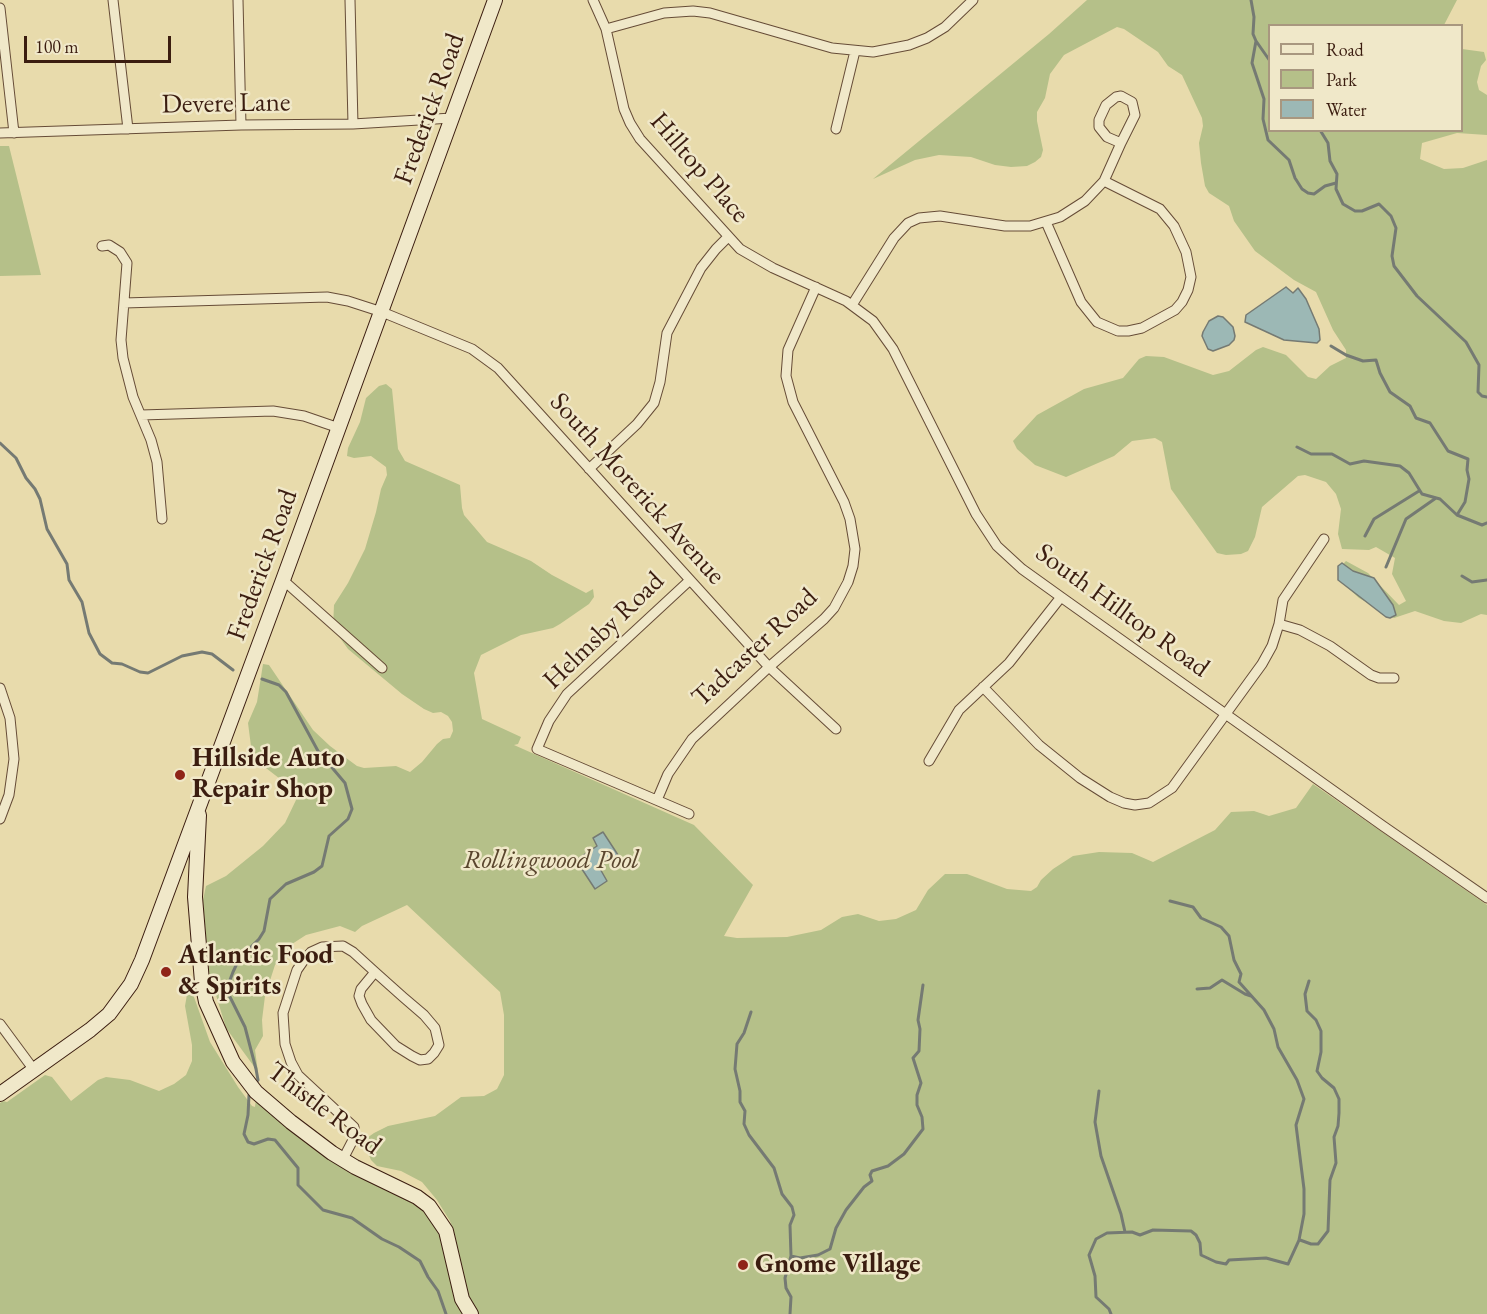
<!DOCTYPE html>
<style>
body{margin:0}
#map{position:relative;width:1487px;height:1314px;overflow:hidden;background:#e8dbac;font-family:"EB Garamond",serif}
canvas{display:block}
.legend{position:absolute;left:1268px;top:24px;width:195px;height:108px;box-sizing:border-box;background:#f0e8c9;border:2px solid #a8977f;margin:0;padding:8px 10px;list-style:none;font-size:18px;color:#3b1d10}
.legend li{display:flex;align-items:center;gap:12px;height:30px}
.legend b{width:30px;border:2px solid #a8977f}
.scale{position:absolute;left:24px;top:36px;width:147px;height:27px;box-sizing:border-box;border:3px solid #3b1d10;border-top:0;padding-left:8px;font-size:18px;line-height:21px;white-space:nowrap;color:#3b1d10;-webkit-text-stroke:4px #f0e8c9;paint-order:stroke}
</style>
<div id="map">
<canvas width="1487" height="1314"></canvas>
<ul class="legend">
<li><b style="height:8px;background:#f0e8c9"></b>Road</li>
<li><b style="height:16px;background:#b5c089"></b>Park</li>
<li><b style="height:16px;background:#9cb8b5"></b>Water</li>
</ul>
<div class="scale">100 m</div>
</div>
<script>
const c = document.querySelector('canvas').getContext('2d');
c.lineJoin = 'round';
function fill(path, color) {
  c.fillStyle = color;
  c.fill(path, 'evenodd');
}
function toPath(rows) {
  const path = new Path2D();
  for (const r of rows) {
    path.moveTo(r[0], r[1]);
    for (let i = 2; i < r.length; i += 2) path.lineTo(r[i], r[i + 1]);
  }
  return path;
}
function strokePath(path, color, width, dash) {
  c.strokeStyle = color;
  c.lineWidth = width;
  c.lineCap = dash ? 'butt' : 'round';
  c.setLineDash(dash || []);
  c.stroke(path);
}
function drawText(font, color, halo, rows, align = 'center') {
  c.font = font + ' "EB Garamond",serif';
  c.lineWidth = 5;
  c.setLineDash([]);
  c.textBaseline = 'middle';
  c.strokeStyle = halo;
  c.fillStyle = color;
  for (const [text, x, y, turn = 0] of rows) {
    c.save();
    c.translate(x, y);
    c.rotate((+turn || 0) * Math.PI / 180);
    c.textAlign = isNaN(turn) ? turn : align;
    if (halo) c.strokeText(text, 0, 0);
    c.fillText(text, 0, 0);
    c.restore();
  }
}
fill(toPath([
 [1087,0,1457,0,1444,25,1270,26,1270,130,1462,130,1462,49,1484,52,1486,60,1481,66,1477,82,1479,90,1487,95,1487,135,1457,133,1422,143,1420,159,1444,169,1463,168,1487,160,1487,615,1481,614,1461,623,1444,621,1415,611,1394,618,1359,598,1348,588,1338,575,1340,567,1346,561,1368,573,1399,605,1406,601,1392,574,1395,558,1376,547,1369,550,1342,549,1338,534,1341,509,1336,494,1326,482,1305,475,1298,476,1262,507,1255,537,1248,551,1241,554,1226,555,1217,553,1171,489,1162,442,1155,438,1132,441,1114,456,1066,477,1035,465,1017,449,1013,441,1037,415,1084,389,1123,378,1139,359,1146,356,1164,357,1213,375,1229,371,1256,350,1263,347,1286,355,1308,377,1316,379,1330,366,1346,358,1346,350,1333,330,1316,292,1294,280,1255,251,1234,221,1229,206,1209,193,1205,186,1201,163,1199,143,1203,126,1202,118,1182,75,1168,66,1158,52,1124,29,1117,27,1064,55,1050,74,1045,98,1037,112,1037,121,1043,150,1041,157,1035,162,1027,166,1011,167,995,165,971,157,939,155,915,160,873,179,1049,34],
 [0,146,9,146,41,275,0,276],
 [386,384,392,389,398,449,405,461,460,485,462,508,464,515,487,542,531,561,552,575,586,593,593,589,594,597,589,604,560,624,553,628,521,635,481,655,474,673,482,719,521,737,518,744,514,745,694,825,753,885,724,936,737,938,787,937,821,930,842,917,858,914,879,921,896,919,916,910,928,890,945,874,967,874,1007,889,1031,891,1037,887,1041,880,1053,869,1073,856,1099,852,1132,853,1153,862,1215,830,1231,812,1254,811,1269,816,1296,808,1313,784,1487,905,1487,1314,0,1314,0,1103,3,1101,7,1102,45,1075,52,1077,71,1101,98,1080,106,1077,130,1080,159,1091,174,1084,186,1075,192,1061,192,1045,185,1006,189,983,210,1042,238,1087,252,1106,255,1107,256,1098,426,1210,442,1237,453,1230,450,1221,437,1200,422,1182,401,1171,377,1166,371,1160,365,1146,367,1138,374,1133,388,1126,435,1116,461,1097,484,1096,497,1089,504,1075,504,1015,500,992,407,905,362,926,355,932,340,926,306,935,292,944,275,965,265,996,262,1020,263,1036,255,1050,258,1072,226,1028,209,972,203,900,206,886,226,876,263,846,285,823,296,800,288,785,262,765,252,754,248,723,257,702,263,664,269,665,313,730,330,746,357,766,364,768,396,766,410,772,422,762,437,744,443,739,450,738,453,731,452,722,448,716,441,712,433,713,424,709,402,694,348,649,333,628,334,605,348,583,365,549,376,512,381,489,387,475,386,467,371,456,354,458,347,456,348,448,360,422,366,398,379,386]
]), '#b5c089');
const water = toPath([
 [1286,287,1293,293,1298,288,1306,299,1319,329,1320,340,1317,343,1284,340,1245,322,1246,315,1286,287],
 [1218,316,1223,317,1233,327,1235,336,1234,340,1229,345,1213,351,1208,349,1202,336,1203,332,1209,321,1218,316],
 [1342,563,1353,571,1374,578,1393,605,1396,615,1390,618,1386,617,1338,580,1338,566,1342,563],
 [603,832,618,855,599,867,607,881,595,889,576,860,597,846,593,838,603,832]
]);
fill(water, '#9cb8b5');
strokePath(water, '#757a73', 1.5);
strokePath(toPath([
 [1251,0,1254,17,1253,34,1256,41,1270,61],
 [1256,41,1252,63,1264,99,1263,119,1268,140,1289,160,1295,178,1302,189,1308,193,1314,194,1325,186,1336,183],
 [1320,130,1328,143,1330,161,1337,174,1336,189,1343,204,1355,211,1362,211,1379,204,1391,216,1396,228,1392,256,1394,266,1417,296,1466,342,1479,365,1478,392,1482,396,1487,397],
 [1331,346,1346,355,1363,361,1376,360,1380,373,1390,392,1410,406,1416,418,1430,423,1448,451,1468,459,1467,470,1469,479,1465,502,1457,515],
 [0,443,16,458,26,478,35,489,40,499,47,529,67,564,69,580,82,602,89,633,100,654,112,663,122,664,140,672,148,673,182,656,202,652,212,654,233,670],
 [1297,447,1311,454,1332,454,1350,464,1364,461,1400,466,1409,473,1422,494,1440,499,1457,515,1482,525,1487,523],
 [1365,536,1374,519,1419,491],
 [1386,567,1406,519,1436,498],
 [1462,576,1472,582,1487,580],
 [1197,989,1210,988,1222,980,1245,994,1251,996],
 [751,1012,744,1033,737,1044,735,1069,740,1091,740,1102,745,1111,744,1124,749,1135,774,1168,782,1194,792,1207,794,1215,790,1225,791,1256,785,1278,786,1288,791,1297,790,1314],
 [254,1085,258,1080,256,1069,245,1027,228,993,228,985,233,972,239,959,259,939,264,931,270,899,286,884,314,872,322,866,329,836,348,819,352,809,345,783,318,751,286,692,279,685,262,679],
 [251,1091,249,1095,248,1115,244,1134,248,1142,254,1144,268,1139,275,1140,298,1168,298,1185,323,1210,352,1218,382,1239,399,1247,420,1261,428,1277,438,1291,446,1314],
 [1099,1091,1095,1122,1101,1156,1121,1214,1125,1232],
 [1300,1240,1311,1244,1318,1244,1328,1231,1330,1180,1336,1163,1334,1137,1338,1126,1339,1113,1339,1099,1334,1088,1322,1078,1317,1071,1321,1052,1321,1031,1316,1020,1307,1011,1305,994,1309,981],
 [791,1256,800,1258,818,1255,830,1249,836,1228,846,1210,864,1187,872,1181,870,1175,872,1171,888,1166,904,1154,923,1129,922,1117,917,1105,917,1095,921,1083,913,1058,919,1051,920,1029,918,1020,923,985],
 [1111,1314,1109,1309,1096,1297,1095,1276,1089,1255,1096,1239,1107,1233,1132,1232,1140,1235,1153,1230,1191,1231,1196,1235,1200,1243,1201,1255,1216,1262,1226,1264,1229,1260,1266,1258,1288,1264,1299,1240,1304,1214,1304,1189,1296,1125,1304,1099,1297,1080,1278,1047,1274,1029,1264,1010,1239,982,1241,974,1234,960,1229,936,1221,927,1201,918,1193,907,1170,901]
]), '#757a73', 3);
const street = toPath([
 [113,0,128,129],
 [238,0,241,125],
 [350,0,353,124],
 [593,0,606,29,624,109,630,123,640,139,740,249,773,268,846,301,873,321,893,349,976,514,997,546,1022,569,1061,597,1383,826,1487,898],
 [0,8,14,133],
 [606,29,664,13,693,11,710,13,832,48,873,52,909,45,927,38,945,27,973,0],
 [836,129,855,51],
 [0,133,241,125,353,124,452,118],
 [1046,222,1081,302,1097,322,1118,331,1128,331,1142,328,1175,310,1182,302,1188,290,1191,277,1186,252,1174,226,1160,209,1104,181],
 [102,246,109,245,120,252,127,263,121,340,123,358,133,397,151,440,157,462,162,519],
 [124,303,327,297,348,301,382,312,472,349,498,368,769,667,836,729],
 [852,305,894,238,908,223,919,218,940,216,1005,226,1030,226,1060,217,1085,201,1104,181,1121,143,1107,137,1099,127,1099,120,1106,105,1116,97,1121,96,1132,102,1135,115,1121,143],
 [141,415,273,411,304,416,339,428],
 [589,469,637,424,654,403,660,382,667,333,701,268,716,249,728,237],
 [283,580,382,668],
 [1279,624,1300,630,1330,646,1371,675,1379,678,1394,678],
 [983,687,1039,745,1080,778,1110,797,1124,803,1135,805,1149,803,1172,788,1262,664,1272,646,1279,624,1283,600,1324,539],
 [0,688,10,718,14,759,9,795,0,819],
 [929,761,959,710,1009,663,1061,597],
 [657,800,668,774,692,739,769,667,824,619,834,608,848,582,853,566,855,549,850,519,844,502,793,402,786,376,788,350,816,287],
 [689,814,537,749,549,721,567,694,690,580],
 [0,1024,34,1070],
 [343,1159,355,1136,354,1127,298,1075,291,1062,285,1044,283,1013,297,970,304,960,311,952,322,947,343,946,353,952,375,972,403,997,424,1015,435,1028,439,1045,434,1053,428,1059,420,1060,412,1056,396,1046,371,1020,362,1004,359,996,361,989,375,972]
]);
const secondary = toPath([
 [199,815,195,897,202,982,206,1002,233,1062,256,1092,291,1122,332,1153,355,1167,417,1197,429,1206,446,1231,462,1299,471,1314],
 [0,1094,90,1030,109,1014,131,984,142,960,283,580,495,0]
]);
strokePath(street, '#664c37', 11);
strokePath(secondary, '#3b1d10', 16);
strokePath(street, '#f0e8c9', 9);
strokePath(secondary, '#f0e8c9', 14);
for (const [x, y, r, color] of [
 [180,775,6,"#8f2418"],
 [166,972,6,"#8f2418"],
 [743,1265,6,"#8f2418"]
]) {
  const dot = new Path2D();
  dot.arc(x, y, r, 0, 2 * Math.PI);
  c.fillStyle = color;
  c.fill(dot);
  strokePath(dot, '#f0e8c9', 2);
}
drawText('27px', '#3b1d10', '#f0e8c9', [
 ["Devere Lane",226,104,-1],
 ["Frederick Road",430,109,-70],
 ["Hilltop Place",699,168,49],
 ["South Morerick Avenue",637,489,48],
 ["Frederick Road",263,565,-70],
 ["South Hilltop Road",1122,611,36],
 ["Helmsby Road",604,631,-44],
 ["Tadcaster Road",755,648,-43],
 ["Thistle Road",324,1109,37]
]);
drawText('bold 27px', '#3b1d10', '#f0e8c9', [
 ["Hillside Auto",192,759],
 ["Repair Shop",192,790],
 ["Atlantic Food",178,956],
 ["& Spirits",178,987],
 ["Gnome Village",755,1265]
], 'left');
drawText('italic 27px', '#5a462e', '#f0e8c9', [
 ["Rollingwood Pool",551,861]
]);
</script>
